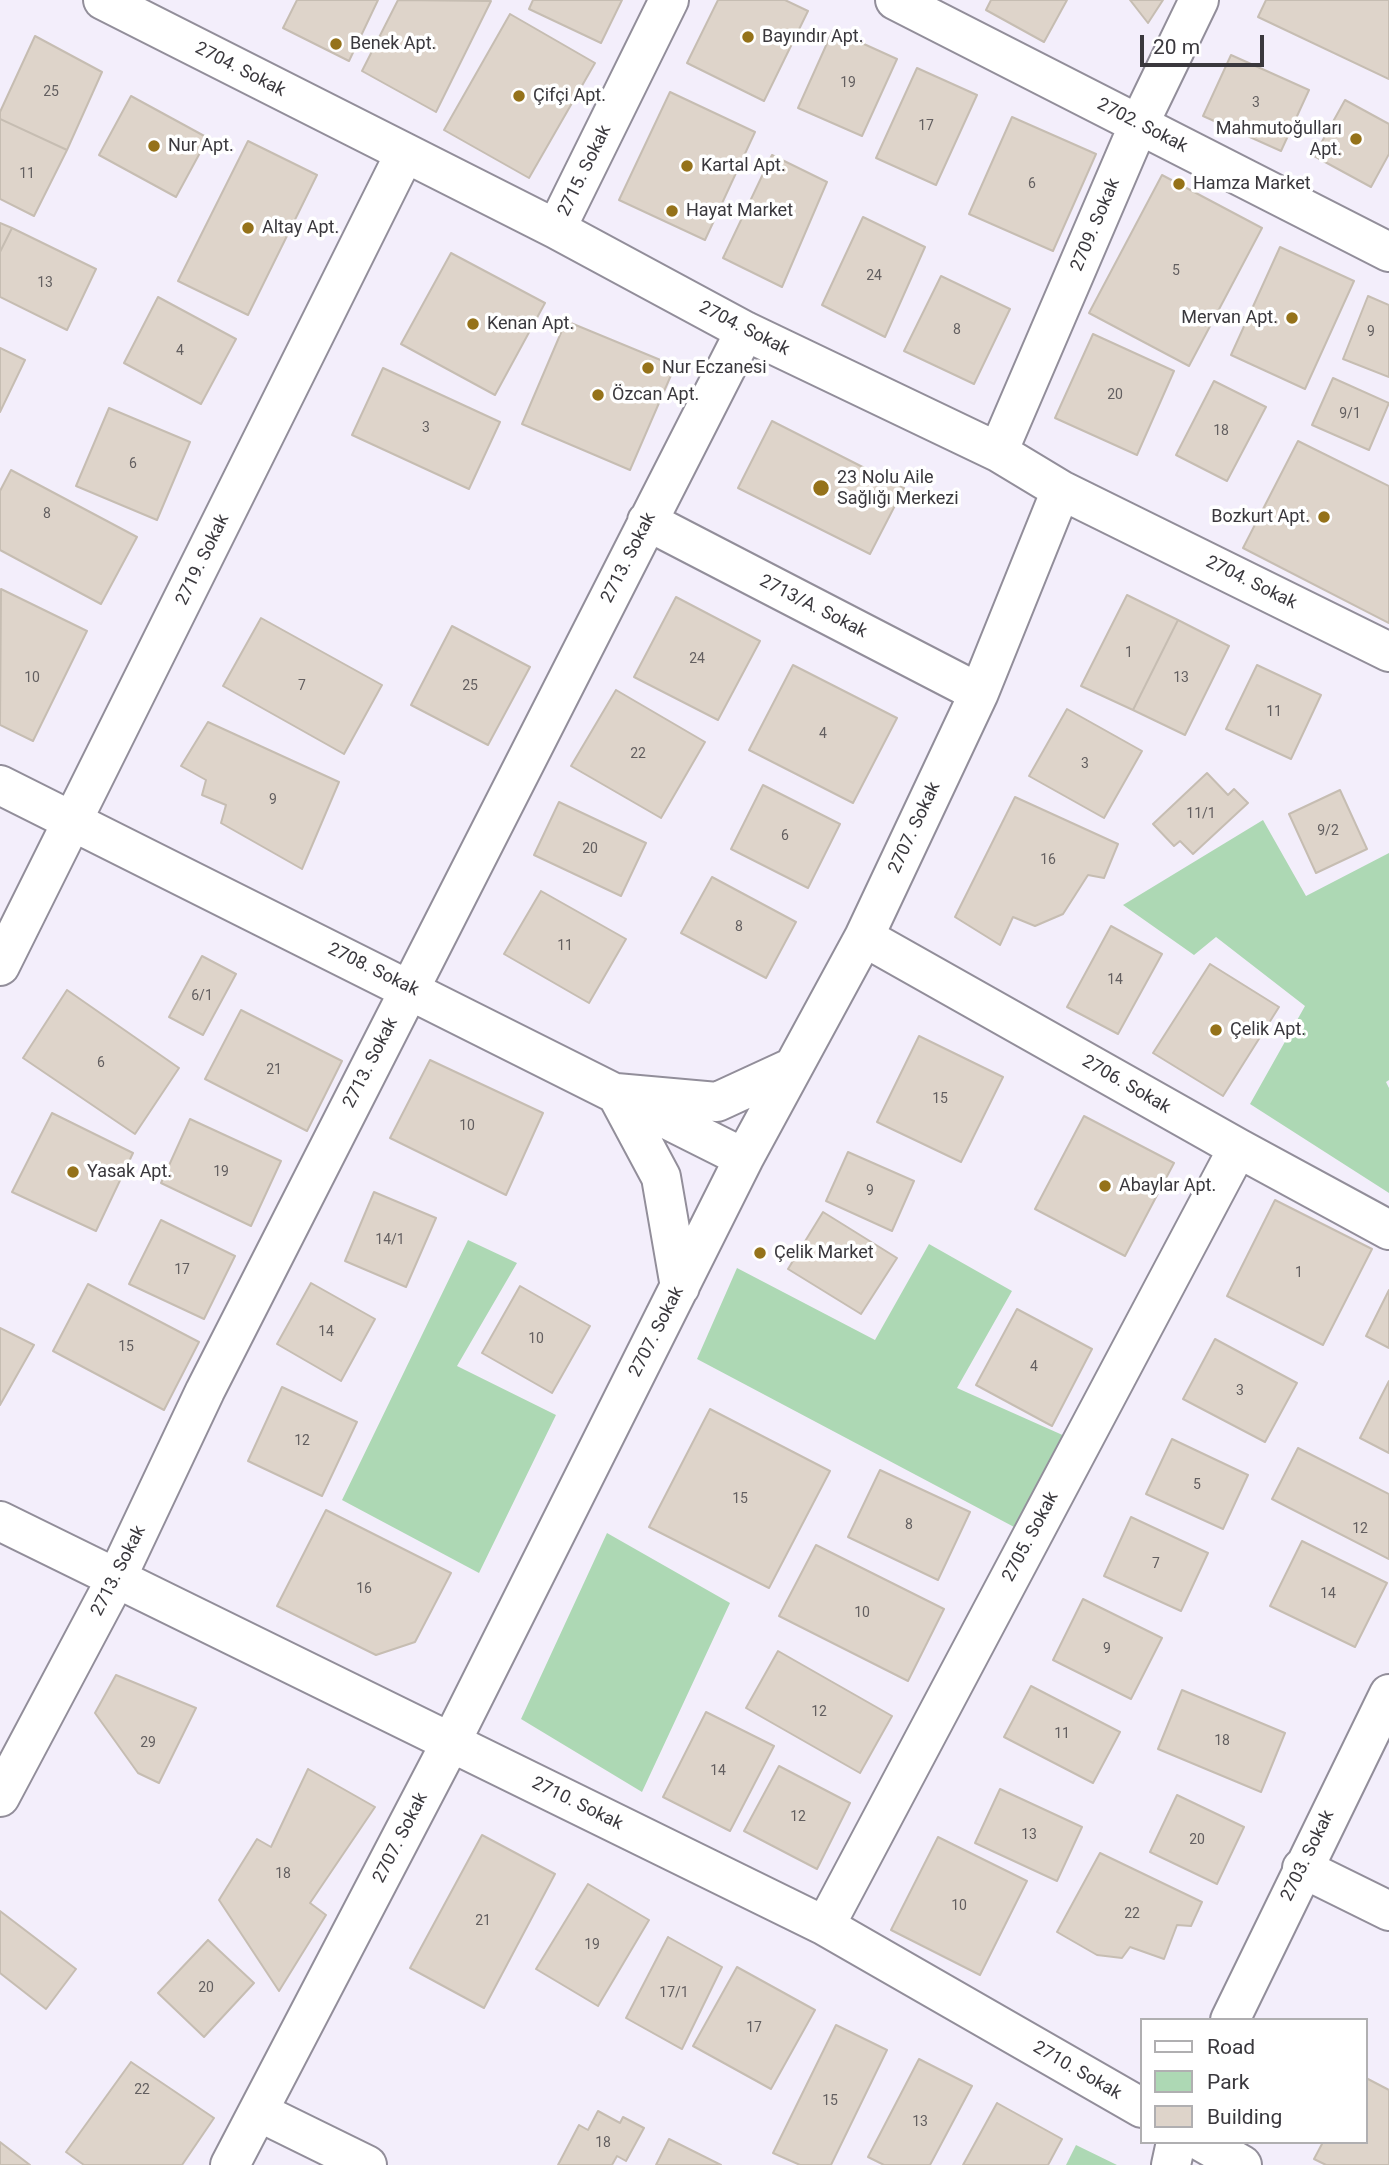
<!DOCTYPE html>
<meta charset="utf-8">
<style>
body{margin:0}
#map{position:relative;width:1389px;height:2165px;overflow:hidden;background:#f3eefb;font-family:Roboto,sans-serif}
canvas{display:block}
.legend{position:absolute;left:1140px;top:2018px;width:228px;height:126px;box-sizing:border-box;background:#fff;border:2px solid #b0afb1;margin:0;padding:9px 12px;list-style:none;font-size:21px;color:#3a383d}
.legend li{display:flex;align-items:center;gap:14px;height:35px}
.legend b{width:35px;border:2px solid #b0afb1}
.scale{position:absolute;left:1140px;top:35px;width:124px;height:32px;box-sizing:border-box;border:4px solid #3a383d;border-top:0;padding-left:9px;font-size:21px;line-height:24px;white-space:nowrap;color:#3a383d;-webkit-text-stroke:5px #fff;paint-order:stroke}
</style>
<div id="map">
<canvas width="1389" height="2165"></canvas>
<ul class="legend">
<li><b style="height:9px;background:#fff"></b>Road</li>
<li><b style="height:19px;background:#add8b4"></b>Park</li>
<li><b style="height:19px;background:#ded4ca"></b>Building</li>
</ul>
<div class="scale">20 m</div>
</div>
<script>
const c = document.querySelector('canvas').getContext('2d');
c.lineJoin = 'round';
function fill(path, color) {
  c.fillStyle = color;
  c.fill(path, 'evenodd');
}
function toPath(rows) {
  const path = new Path2D();
  for (const r of rows) {
    path.moveTo(r[0], r[1]);
    for (let i = 2; i < r.length; i += 2) path.lineTo(r[i], r[i + 1]);
  }
  return path;
}
function strokePath(path, color, width, dash) {
  c.strokeStyle = color;
  c.lineWidth = width;
  c.lineCap = dash ? 'butt' : 'round';
  c.setLineDash(dash || []);
  c.stroke(path);
}
function drawText(font, color, halo, rows, align = 'center') {
  c.font = font + ' Roboto,sans-serif';
  c.lineWidth = 7;
  c.setLineDash([]);
  c.textBaseline = 'middle';
  c.strokeStyle = halo;
  c.fillStyle = color;
  for (const [text, x, y, turn = 0] of rows) {
    c.save();
    c.translate(x, y);
    c.rotate((+turn || 0) * Math.PI / 180);
    c.textAlign = isNaN(turn) ? turn : align;
    if (halo) c.strokeText(text, 0, 0);
    c.fillText(text, 0, 0);
    c.restore();
  }
}
fill(toPath([
 [1263,820,1306,896,1389,853,1389,1080,1386,1082,1389,1088,1389,1193,1250,1104,1305,1006,1216,937,1194,955,1123,905],
 [468,1240,517,1263,457,1366,556,1415,479,1573,342,1500],
 [929,1244,1012,1291,957,1388,1067,1437,1016,1528,697,1359,737,1268,875,1340],
 [607,1533,730,1603,642,1792,521,1719],
 [1076,2145,1117,2165,1066,2165]
]), '#add8b4');
const building = toPath([
 [297,0,378,0,349,61,283,28,297,0],
 [398,0,491,1,436,112,362,71,398,0],
 [533,0,622,0,601,43,529,9,533,0],
 [718,0,785,0,808,11,764,101,687,63,718,0],
 [991,0,1067,0,1044,42,986,10,991,0],
 [1130,0,1163,0,1148,23,1130,0],
 [1266,0,1389,0,1389,79,1258,17,1266,0],
 [510,14,595,63,529,178,444,130,510,14],
 [833,30,897,59,862,136,798,108,833,30],
 [35,36,102,72,67,150,0,119,0,112,35,36],
 [1231,55,1309,90,1281,151,1203,116,1231,55],
 [917,68,977,95,936,185,876,158,917,68],
 [670,92,755,132,705,240,619,200,670,92],
 [131,96,208,138,176,197,99,155,131,96],
 [1345,100,1389,124,1389,154,1371,187,1314,156,1345,100],
 [1012,117,1096,154,1053,251,969,214,1012,117],
 [0,119,67,150,34,216,0,199,0,119],
 [248,141,317,175,248,315,178,281,248,141],
 [772,155,827,182,782,287,723,258,772,155],
 [1162,175,1262,228,1189,366,1089,313,1162,175],
 [863,217,925,247,885,337,822,305,863,217],
 [0,223,12,228,0,252,0,223],
 [12,228,96,269,67,330,0,297,0,252,12,228],
 [1280,247,1354,281,1305,389,1231,355,1280,247],
 [451,253,545,303,495,395,401,344,451,253],
 [941,276,1010,309,974,384,904,351,941,276],
 [1368,296,1389,305,1389,377,1343,359,1368,296],
 [158,297,236,339,201,404,124,363,158,297],
 [566,321,675,366,630,470,522,424,566,321],
 [1093,334,1174,371,1137,455,1055,418,1093,334],
 [0,348,25,360,0,412,0,348],
 [383,368,500,422,469,489,352,435,383,368],
 [1333,378,1389,403,1369,450,1312,425,1333,378],
 [1214,381,1266,407,1227,481,1176,455,1214,381],
 [109,408,190,442,157,520,76,486,109,408],
 [772,421,904,488,870,554,738,488,772,421],
 [1298,441,1389,486,1389,623,1243,548,1298,441],
 [11,470,137,537,101,604,0,550,0,491,11,470],
 [1,589,87,631,33,741,0,725,1,589],
 [1127,595,1178,620,1133,710,1081,686,1127,595],
 [676,597,760,641,718,720,634,677,676,597],
 [261,618,382,685,344,754,223,686,261,618],
 [1178,620,1229,646,1185,735,1133,710,1178,620],
 [452,626,530,667,488,745,411,705,452,626],
 [793,665,897,718,853,803,749,750,793,665],
 [1257,665,1321,695,1291,759,1226,729,1257,665],
 [616,690,705,742,661,818,571,766,616,690],
 [1067,709,1142,751,1104,818,1029,776,1067,709],
 [208,722,339,782,302,869,221,823,226,805,202,795,206,780,181,766,208,722],
 [1207,773,1228,795,1234,789,1248,803,1193,854,1180,841,1174,846,1153,824,1207,773],
 [763,785,840,824,808,888,731,849,763,785],
 [1340,790,1367,849,1316,873,1289,814,1340,790],
 [1015,797,1118,844,1104,878,1088,875,1063,914,1035,926,1013,917,1000,945,955,917,1015,797],
 [559,802,646,843,621,896,534,855,559,802],
 [712,877,796,922,766,978,681,933,712,877],
 [541,891,626,939,589,1003,504,954,541,891],
 [1111,926,1162,954,1118,1034,1067,1007,1111,926],
 [202,956,236,974,203,1035,169,1017,202,956],
 [1210,964,1279,1007,1223,1096,1153,1053,1210,964],
 [67,990,179,1068,135,1134,23,1058,67,990],
 [241,1010,342,1061,307,1131,205,1079,241,1010],
 [919,1036,1003,1077,961,1162,877,1122,919,1036],
 [430,1060,543,1113,506,1195,390,1138,430,1060],
 [52,1113,133,1153,96,1231,12,1192,52,1113],
 [1084,1116,1174,1163,1125,1256,1035,1209,1084,1116],
 [190,1119,281,1161,251,1226,161,1183,190,1119],
 [848,1152,914,1181,892,1231,826,1201,848,1152],
 [374,1192,436,1218,406,1287,345,1261,374,1192],
 [1275,1200,1372,1249,1323,1345,1227,1296,1275,1200],
 [823,1212,897,1258,861,1314,788,1269,823,1212],
 [161,1220,235,1256,204,1319,129,1284,161,1220],
 [311,1283,375,1319,341,1381,277,1344,311,1283],
 [88,1284,199,1342,164,1410,53,1351,88,1284],
 [520,1286,590,1326,552,1393,482,1353,520,1286],
 [1389,1290,1389,1348,1366,1336,1389,1290],
 [1017,1309,1092,1349,1052,1426,976,1385,1017,1309],
 [0,1328,34,1345,0,1405,0,1328],
 [1215,1339,1297,1383,1265,1442,1183,1399,1215,1339],
 [1389,1381,1389,1453,1360,1438,1389,1381],
 [282,1387,357,1422,322,1496,248,1461,282,1387],
 [710,1409,830,1471,769,1588,649,1527,710,1409],
 [1172,1439,1248,1475,1223,1529,1146,1494,1172,1439],
 [1298,1448,1389,1494,1389,1559,1272,1499,1298,1448],
 [880,1470,970,1512,938,1580,848,1537,880,1470],
 [326,1510,451,1573,415,1642,376,1655,277,1606,326,1510],
 [1131,1517,1208,1553,1181,1611,1104,1576,1131,1517],
 [1302,1541,1387,1583,1355,1647,1270,1606,1302,1541],
 [816,1545,944,1609,908,1681,779,1616,816,1545],
 [1083,1599,1162,1638,1131,1699,1053,1660,1083,1599],
 [778,1651,892,1716,860,1773,746,1708,778,1651],
 [116,1675,196,1708,159,1783,138,1773,95,1713,116,1675],
 [1031,1686,1120,1732,1093,1783,1004,1737,1031,1686],
 [1182,1690,1285,1733,1261,1792,1158,1749,1182,1690],
 [706,1712,774,1746,730,1831,663,1797,706,1712],
 [779,1766,850,1803,817,1869,744,1831,779,1766],
 [308,1769,375,1807,310,1903,326,1915,279,1991,219,1900,257,1839,271,1847,308,1769],
 [1000,1789,1082,1827,1057,1881,975,1843,1000,1789],
 [1177,1795,1244,1827,1217,1884,1150,1852,1177,1795],
 [482,1835,555,1874,484,2008,410,1968,482,1835],
 [938,1837,1027,1881,980,1975,891,1930,938,1837],
 [1100,1853,1202,1902,1191,1926,1177,1925,1164,1959,1130,1947,1122,1958,1097,1955,1057,1932,1100,1853],
 [588,1884,649,1920,598,2006,536,1969,588,1884],
 [0,1911,76,1969,46,2009,0,1973,0,1911],
 [668,1937,722,1967,682,2049,626,2018,668,1937],
 [208,1940,254,1983,204,2037,158,1993,208,1940],
 [737,1967,815,2010,771,2089,693,2046,737,1967],
 [836,2025,887,2050,831,2165,800,2165,773,2153,836,2025],
 [919,2059,972,2086,930,2165,884,2165,868,2157,919,2059],
 [131,2062,214,2118,182,2165,84,2165,66,2152,131,2062],
 [1366,2078,1389,2090,1389,2165,1326,2165,1314,2159,1323,2142,1366,2142,1366,2078],
 [997,2103,1062,2139,1048,2165,963,2165,997,2103],
 [598,2111,620,2123,623,2117,644,2128,626,2161,617,2156,612,2165,558,2165,579,2125,588,2130,598,2111],
 [669,2139,721,2165,656,2165,669,2139],
 [0,2142,30,2165,0,2165,0,2142]
]);
fill(building, '#ded4ca');
strokePath(building, '#c6bdb2', 2);
const street = toPath([
 [103,0,556,229,745,331,998,452,1061,490,1389,652],
 [895,0,1389,252],
 [556,229,669,0],
 [998,452,1139,124,1199,0],
 [647,521,979,693],
 [0,785,744,1158],
 [864,937,1238,1148,1389,1230],
 [0,966,405,153],
 [680,1287,661,1177,616,1093,717,1102,793,1067],
 [0,1521,825,1926,1142,2108],
 [0,1797,117,1577,205,1391,745,331],
 [1302,1868,1389,1911],
 [825,1926,1238,1148],
 [1230,2020,1389,1694],
 [259,2112,367,2165],
 [1202,2142,1242,2165],
 [230,2165,451,1742,744,1158,864,937,979,693,1061,490],
 [1171,2165,1176,2142]
]);
strokePath(street, '#928e9a', 42);
strokePath(street, '#fff', 38);
for (const [x, y, r, color] of [
 [748,37,7,"#95721a"],
 [336,44,7,"#95721a"],
 [519,96,7,"#95721a"],
 [1356,139,7,"#95721a"],
 [154,146,7,"#95721a"],
 [687,166,7,"#95721a"],
 [1179,184,7,"#95721a"],
 [672,211,7,"#95721a"],
 [248,228,7,"#95721a"],
 [1292,318,7,"#95721a"],
 [473,324,7,"#95721a"],
 [648,368,7,"#95721a"],
 [598,395,7,"#95721a"],
 [821,488,9,"#95721a"],
 [1324,517,7,"#95721a"],
 [1216,1030,7,"#95721a"],
 [73,1172,7,"#95721a"],
 [1105,1186,7,"#95721a"],
 [760,1253,7,"#95721a"]
]) {
  const dot = new Path2D();
  dot.arc(x, y, r, 0, 2 * Math.PI);
  c.fillStyle = color;
  c.fill(dot);
  strokePath(dot, '#fff', 2.5);
}
drawText('14px', '#635f60', null, [
 ["19",848,83],
 ["25",51,92],
 ["3",1256,103],
 ["17",926,126],
 ["11",27,174],
 ["6",1032,184],
 ["5",1176,271],
 ["24",874,276],
 ["13",45,283],
 ["8",957,330],
 ["9",1371,332],
 ["4",180,351],
 ["20",1115,395],
 ["9/1",1350,414],
 ["3",426,428],
 ["18",1221,431],
 ["6",133,464],
 ["8",47,514],
 ["1",1129,653],
 ["24",697,659],
 ["10",32,678],
 ["13",1181,678],
 ["7",302,686],
 ["25",470,686],
 ["11",1274,712],
 ["4",823,734],
 ["22",638,754],
 ["3",1085,764],
 ["9",273,800],
 ["11/1",1201,814],
 ["9/2",1328,831],
 ["6",785,836],
 ["20",590,849],
 ["16",1048,860],
 ["8",739,927],
 ["11",565,946],
 ["14",1115,980],
 ["6/1",202,996],
 ["6",101,1063],
 ["21",274,1070],
 ["15",940,1099],
 ["10",467,1126],
 ["19",221,1172],
 ["9",870,1191],
 ["14/1",390,1240],
 ["17",182,1270],
 ["1",1299,1273],
 ["14",326,1332],
 ["10",536,1339],
 ["15",126,1347],
 ["4",1034,1367],
 ["3",1240,1391],
 ["12",302,1441],
 ["5",1197,1485],
 ["15",740,1499],
 ["8",909,1525],
 ["12",1360,1529],
 ["7",1156,1564],
 ["16",364,1589],
 ["14",1328,1594],
 ["10",862,1613],
 ["9",1107,1649],
 ["12",819,1712],
 ["11",1062,1734],
 ["18",1222,1741],
 ["29",148,1743],
 ["14",718,1771],
 ["12",798,1817],
 ["13",1029,1835],
 ["20",1197,1840],
 ["18",283,1874],
 ["10",959,1906],
 ["22",1132,1914],
 ["21",483,1921],
 ["19",592,1945],
 ["20",206,1988],
 ["17/1",674,1993],
 ["17",754,2028],
 ["22",142,2090],
 ["15",830,2101],
 ["13",920,2122],
 ["18",603,2143]
]);
drawText('18px', '#3a383d', '#fff', [
 ["Bayındır Apt.",762,37],
 ["Benek Apt.",350,44],
 ["Çifçi Apt.",533,96],
 ["Mahmutoğulları",1342,129,"right"],
 ["Apt.",1342,150,"right"],
 ["Nur Apt.",168,146],
 ["Kartal Apt.",701,166],
 ["Hamza Market",1193,184],
 ["Hayat Market",686,211],
 ["Altay Apt.",262,228],
 ["Mervan Apt.",1278,318,"right"],
 ["Kenan Apt.",487,324],
 ["Nur Eczanesi",662,368],
 ["Özcan Apt.",612,395],
 ["23 Nolu Aile",837,478],
 ["Sağlığı Merkezi",837,499],
 ["Bozkurt Apt.",1310,517,"right"],
 ["Çelik Apt.",1230,1030],
 ["Yasak Apt.",87,1172],
 ["Abaylar Apt.",1119,1186],
 ["Çelik Market",774,1253]
], 'left');
drawText('18px', '#3a383d', '#fff', [
 ["2704. Sokak",240,70,27],
 ["2702. Sokak",1142,126,27],
 ["2715. Sokak",585,171,-64],
 ["2709. Sokak",1096,225,-67],
 ["2704. Sokak",744,329,27],
 ["2713. Sokak",629,558,-63],
 ["2719. Sokak",203,560,-64],
 ["2704. Sokak",1251,583,26],
 ["2713/A. Sokak",813,607,27],
 ["2707. Sokak",915,828,-65],
 ["2708. Sokak",373,970,26],
 ["2713. Sokak",371,1063,-63],
 ["2706. Sokak",1126,1085,30],
 ["2707. Sokak",657,1332,-63],
 ["2705. Sokak",1031,1537,-62],
 ["2713. Sokak",119,1571,-63],
 ["2710. Sokak",577,1804,26],
 ["2707. Sokak",401,1838,-63],
 ["2703. Sokak",1308,1856,-64],
 ["2710. Sokak",1077,2071,30]
]);
</script>
